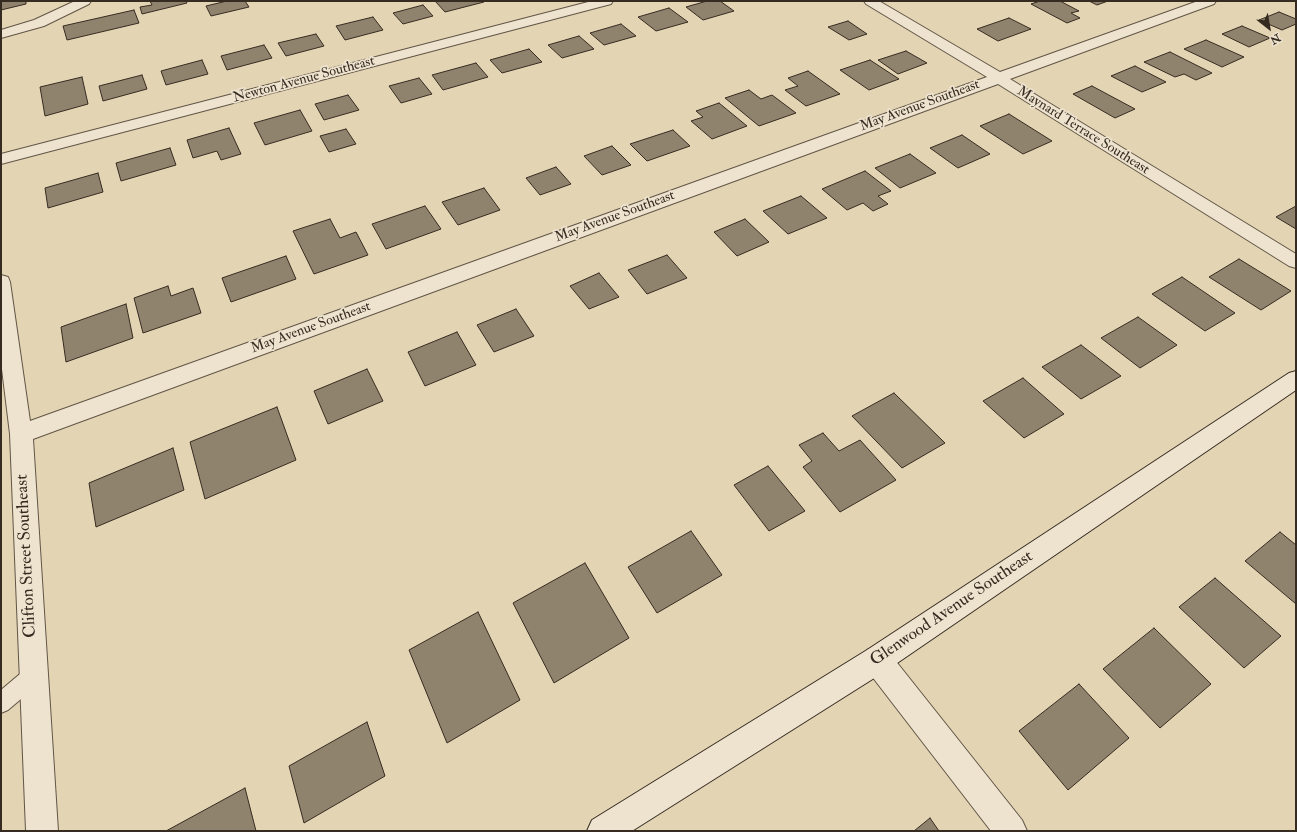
<!DOCTYPE html>
<style>
body{margin:0}
#map{position:relative;width:1297px;height:832px;overflow:hidden;background:#e3d4b4;font-family:"IM FELL Double Pica",serif}
canvas{display:block}
.frame{position:absolute;inset:0;border:2px solid #362b21;pointer-events:none}
.north{position:absolute;left:1249px;top:8px;width:40px;height:40px;-webkit-text-stroke:3px #ede3ce;paint-order:stroke;rotate:149deg;font-size:11px;font-weight:700;line-height:16px;text-align:center;color:#362b21}
.north::after{content:'';display:block;margin:auto;width:14px;height:18px;background:#362b21;clip-path:polygon(50% 0,100% 100%,50% 72%,0 100%)}
</style>
<div id="map">
<canvas width="1297" height="832"></canvas>
<div class="frame"></div>
<div class="north">N</div>
</div>
<script>
const c = document.querySelector('canvas').getContext('2d');
c.lineJoin = 'round';
function fill(path, color) {
  c.fillStyle = color;
  c.fill(path, 'evenodd');
}
function toPath(rows) {
  const path = new Path2D();
  for (const r of rows) {
    path.moveTo(r[0], r[1]);
    for (let i = 2; i < r.length; i += 2) path.lineTo(r[i], r[i + 1]);
  }
  return path;
}
function strokePath(path, color, width, dash) {
  c.strokeStyle = color;
  c.lineWidth = width;
  c.lineCap = dash ? 'butt' : 'round';
  c.setLineDash(dash || []);
  c.stroke(path);
}
function drawText(font, color, halo, rows, align = 'center') {
  c.font = font + ' "IM FELL Double Pica",serif';
  c.lineWidth = 3.5;
  c.setLineDash([]);
  c.textBaseline = 'middle';
  c.strokeStyle = halo;
  c.fillStyle = color;
  for (const [text, x, y, turn = 0] of rows) {
    c.save();
    c.translate(x, y);
    c.rotate((+turn || 0) * Math.PI / 180);
    c.textAlign = isNaN(turn) ? turn : align;
    if (halo) c.strokeText(text, 0, 0);
    c.fillText(text, 0, 0);
    c.restore();
  }
}
const building = toPath([
 [1,1,26,1,26,4,1,10,1,1],
 [150,1,186,1,187,3,142,14,140,7,152,5,150,1],
 [227,1,245,1,249,7,211,16,206,6,227,1],
 [435,1,483,1,484,2,445,12,435,1],
 [707,1,720,1,734,11,703,20,686,7,707,1],
 [1040,1,1060,1,1079,11,1071,13,1080,18,1067,23,1031,4,1040,1],
 [1089,1,1108,1,1097,5,1089,1],
 [423,5,433,16,403,24,393,13,423,5],
 [669,8,688,22,656,31,638,17,669,8],
 [134,10,139,23,67,40,63,26,134,10],
 [1279,12,1296,19,1296,24,1282,30,1259,20,1279,12],
 [373,17,383,30,345,40,336,26,373,17],
 [1009,18,1031,29,998,41,977,29,1009,18],
 [848,21,867,34,849,40,828,27,848,21],
 [621,24,636,36,604,45,590,33,621,24],
 [1242,26,1270,38,1249,47,1222,34,1242,26],
 [316,34,324,46,286,56,278,43,316,34],
 [579,36,594,49,562,58,548,45,579,36],
 [1206,40,1244,57,1222,67,1184,49,1206,40],
 [264,45,272,58,227,70,221,56,264,45],
 [529,49,542,62,502,73,490,60,529,49],
 [906,51,927,63,898,74,878,60,906,51],
 [1170,52,1212,73,1196,80,1184,74,1175,77,1144,62,1170,52],
 [202,60,208,74,166,85,161,71,202,60],
 [870,60,899,79,869,90,840,70,870,60],
 [476,63,488,77,443,90,432,75,476,63],
 [1135,66,1166,82,1142,92,1111,76,1135,66],
 [808,71,840,94,806,106,785,90,798,86,788,78,808,71],
 [142,75,147,89,103,101,99,86,142,75],
 [82,77,88,104,45,116,40,87,82,77],
 [419,78,432,94,401,103,389,86,419,78],
 [1092,86,1135,109,1115,118,1073,94,1092,86],
 [749,90,761,99,772,95,796,113,759,126,725,98,749,90],
 [348,95,359,110,324,120,315,104,348,95],
 [719,103,747,126,712,139,691,121,703,117,696,111,719,103],
 [300,110,312,131,265,145,254,123,300,110],
 [1009,114,1052,141,1023,154,980,126,1009,114],
 [229,128,241,154,221,160,217,151,193,158,187,140,229,128],
 [346,129,356,144,329,152,320,136,346,129],
 [673,130,690,146,647,161,630,144,673,130],
 [962,135,990,154,958,168,930,148,962,135],
 [612,146,631,165,602,175,584,156,612,146],
 [170,148,176,165,121,181,116,163,170,148],
 [910,154,936,173,900,188,875,168,910,154],
 [556,167,571,184,540,195,526,178,556,167],
 [865,171,891,191,878,196,888,204,873,211,863,203,847,210,822,189,865,171],
 [98,173,103,192,48,208,45,188,98,173],
 [484,188,500,210,458,225,442,202,484,188],
 [801,196,827,218,788,234,763,211,801,196],
 [425,206,441,229,386,249,372,224,425,206],
 [1296,206,1296,229,1276,217,1296,206],
 [330,219,340,238,356,232,368,255,314,274,293,231,330,219],
 [745,219,769,242,737,256,714,232,745,219],
 [667,255,687,278,647,294,628,270,667,255],
 [286,256,296,279,231,302,222,278,286,256],
 [1239,259,1291,291,1261,310,1209,277,1239,259],
 [599,273,619,297,589,309,570,286,599,273],
 [1182,277,1235,313,1205,331,1152,294,1182,277],
 [168,286,171,296,193,288,201,313,143,333,134,298,168,286],
 [126,304,133,338,66,362,61,327,126,304],
 [516,309,534,336,494,352,477,325,516,309],
 [1138,317,1177,345,1140,368,1101,338,1138,317],
 [457,332,476,365,425,386,408,352,457,332],
 [1081,345,1121,376,1081,399,1042,367,1081,345],
 [367,369,383,401,328,424,314,391,367,369],
 [1023,378,1064,414,1024,438,983,401,1023,378],
 [894,393,945,443,902,468,852,416,894,393],
 [277,407,296,460,205,499,190,442,277,407],
 [823,433,839,451,860,440,896,480,840,512,803,467,812,461,799,445,823,433],
 [173,448,184,490,96,527,89,483,173,448],
 [768,466,805,511,769,531,734,485,768,466],
 [691,531,722,575,657,613,628,567,691,531],
 [1280,532,1296,545,1296,604,1245,561,1280,532],
 [585,563,629,638,554,683,513,603,585,563],
 [1215,578,1281,636,1244,668,1179,607,1215,578],
 [478,612,520,700,447,743,409,650,478,612],
 [1154,628,1211,684,1160,728,1103,669,1154,628],
 [1079,684,1129,738,1068,790,1019,731,1079,684],
 [367,722,385,776,304,823,289,766,367,722],
 [245,788,256,831,166,831,245,788],
 [930,818,939,831,914,831,930,818]
]);
fill(building, '#90836d');
strokePath(building, '#362b21', 1);
const service = toPath([
 [34,665,41,668,44,675,41,682,8,710,1,713,1,690,27,668,34,665]
]);
const minor = toPath([
 [75,1,91,1,89,4,44,26,1,38,1,30,34,20,75,1],
 [592,1,613,1,611,4,1,164,1,154,592,1],
 [864,1,879,1,1000,72,1198,1,1216,1,1214,4,1010,79,1296,254,1296,268,1289,266,998,84,33,439,58,831,26,831,10,434,1,361,1,275,8,277,10,282,30,421,987,77,866,4,864,1],
 [877,646,887,650,1022,820,1027,831,991,831,867,670,863,660,867,650,877,646]
]);
const secondary = toPath([
 [1296,371,1296,390,887,670,632,831,587,831,592,820,867,650,1289,373,1296,371]
]);
strokePath(service, '#615546', 2);
strokePath(minor, '#615546', 2);
strokePath(secondary, '#362b21', 2);
fill(service, '#ede3ce');
fill(minor, '#ede3ce');
fill(secondary, '#ede3ce');
drawText('14px', '#362b21', '#ede3ce', [
 ["Newton Avenue Southeast",304,80,-15],
 ["May Avenue Southeast",920,106,-20],
 ["Maynard Terrace Southeast",1083,131,32],
 ["May Avenue Southeast",615,217,-20],
 ["May Avenue Southeast",311,328,-20]
]);
drawText('17px', '#362b21', '#ede3ce', [
 ["Clifton Street Southeast",27,556,-93],
 ["Glenwood Avenue Southeast",952,609,-34]
]);
</script>
